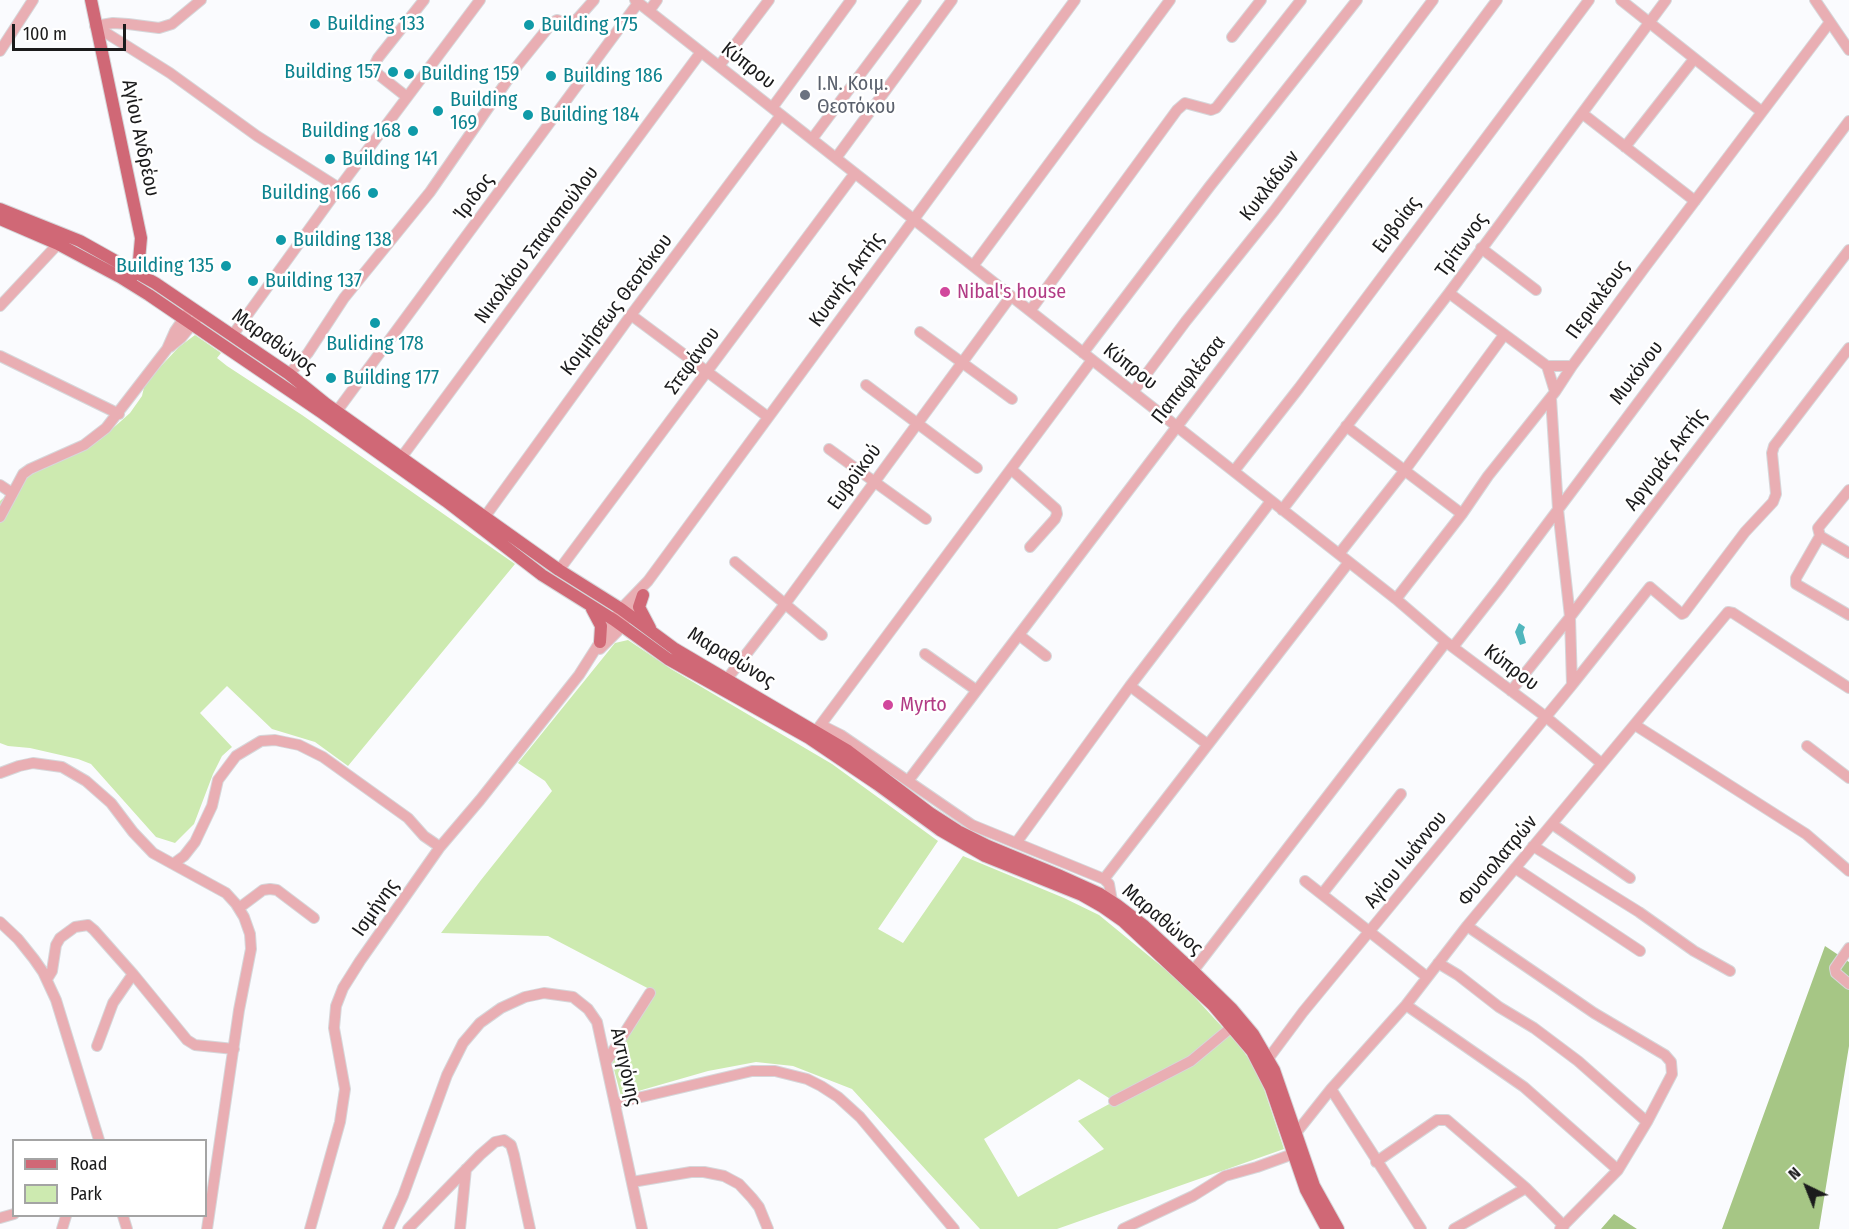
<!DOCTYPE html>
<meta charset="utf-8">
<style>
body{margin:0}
#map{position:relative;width:1849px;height:1229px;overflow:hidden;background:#fafbfe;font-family:"Fira Sans Condensed",sans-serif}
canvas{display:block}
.legend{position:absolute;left:12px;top:1139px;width:195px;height:78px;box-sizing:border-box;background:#fff;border:2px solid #a4a4a4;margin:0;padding:8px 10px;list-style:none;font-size:18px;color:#1b1b1c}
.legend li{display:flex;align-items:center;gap:12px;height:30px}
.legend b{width:30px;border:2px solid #a4a4a4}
.north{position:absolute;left:1777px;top:1157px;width:60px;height:60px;-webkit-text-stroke:4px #fff;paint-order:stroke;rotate:317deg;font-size:16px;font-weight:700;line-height:24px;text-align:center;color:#1b1b1c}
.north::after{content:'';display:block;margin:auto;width:21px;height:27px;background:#1b1b1c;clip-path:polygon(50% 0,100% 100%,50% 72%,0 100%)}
.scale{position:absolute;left:12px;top:24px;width:114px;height:27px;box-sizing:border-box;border:3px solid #1b1b1c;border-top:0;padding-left:8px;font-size:18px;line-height:21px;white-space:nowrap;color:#1b1b1c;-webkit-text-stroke:4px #fff;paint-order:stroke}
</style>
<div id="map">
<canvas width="1849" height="1229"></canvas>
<ul class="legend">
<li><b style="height:8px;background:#d06876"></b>Road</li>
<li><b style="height:16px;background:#cdeab0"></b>Park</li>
</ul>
<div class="north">N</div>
<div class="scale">100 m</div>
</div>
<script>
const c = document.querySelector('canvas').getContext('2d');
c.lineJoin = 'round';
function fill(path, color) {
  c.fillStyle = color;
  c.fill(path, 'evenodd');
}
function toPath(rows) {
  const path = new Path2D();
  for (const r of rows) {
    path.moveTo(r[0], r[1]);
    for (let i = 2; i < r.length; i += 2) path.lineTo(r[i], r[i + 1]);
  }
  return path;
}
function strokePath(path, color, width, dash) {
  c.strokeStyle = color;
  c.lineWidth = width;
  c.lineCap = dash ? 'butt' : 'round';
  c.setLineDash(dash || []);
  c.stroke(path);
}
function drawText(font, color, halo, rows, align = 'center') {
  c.font = font + ' "Fira Sans Condensed",sans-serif';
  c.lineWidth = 5;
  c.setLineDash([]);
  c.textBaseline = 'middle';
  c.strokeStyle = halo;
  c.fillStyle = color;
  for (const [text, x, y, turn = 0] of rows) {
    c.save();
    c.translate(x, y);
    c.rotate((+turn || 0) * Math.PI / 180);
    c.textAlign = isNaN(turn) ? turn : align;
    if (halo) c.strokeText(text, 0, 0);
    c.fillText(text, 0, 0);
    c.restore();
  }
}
fill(toPath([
 [195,335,221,353,217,358,227,366,302,415,515,564,348,766,315,742,272,729,227,686,200,713,232,747,222,756,213,774,194,824,175,843,156,837,91,764,78,759,30,748,8,746,0,743,0,501,33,471,101,439,130,413,142,396,145,383,179,347],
 [628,640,671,669,832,764,938,841,878,929,903,943,963,856,1064,898,1099,915,1166,970,1190,992,1224,1029,1223,1033,1190,1060,1174,1070,1112,1100,1079,1079,984,1139,1018,1197,1104,1149,1078,1121,1111,1103,1113,1104,1176,1073,1192,1063,1230,1032,1251,1062,1263,1086,1284,1149,1057,1229,980,1229,852,1089,793,1066,756,1062,708,1071,621,1096,612,1062,655,992,548,936,441,933,481,880,552,791,545,781,518,763,615,643]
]), '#cdeab0');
fill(toPath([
 [1825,946,1849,962,1849,1046,1819,1229,1722,1229],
 [1614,1214,1637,1229,1601,1229]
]), '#a6c685');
fill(toPath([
 [1519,623,1525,627,1523,632,1526,643,1520,645,1515,632]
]), '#50b6bd');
const minor = toPath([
 [635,0,1396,599,1446,642,1546,717,1601,763],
 [1621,0,1762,112],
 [1815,0,1849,50],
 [649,11,657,0],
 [95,26,170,73,257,136,339,188],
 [95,26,113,23,128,24,159,28,172,24,201,0],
 [1232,37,1261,0],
 [0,51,33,0],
 [719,66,769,0],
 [407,97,379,75,373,68,378,58,424,0],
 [772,108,851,0],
 [1583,114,1695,201],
 [812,139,916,0],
 [1625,147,1694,59],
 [836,158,952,0],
 [1481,248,1536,290],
 [973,266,1170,0],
 [1449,293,1547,366,1555,392],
 [0,306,58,244],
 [1030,311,1177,110,1185,103,1211,110,1216,108,1301,0],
 [631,315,768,417],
 [920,332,1012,399],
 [232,336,339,188,480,0],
 [170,347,181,338,200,315],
 [1083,353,1210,186,1357,0],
 [0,356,119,414],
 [1547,366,1572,366],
 [289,374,308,353,344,298,430,192,518,65,552,23,557,20,570,24,578,18,594,0],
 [866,385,977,468],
 [1133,392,1186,321,1274,211,1433,0],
 [337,411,638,3],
 [1346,426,1462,514],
 [829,449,926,519],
 [401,458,701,52],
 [1012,470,1056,509,1057,514,1055,519,1030,547],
 [1234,471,1299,388,1589,0],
 [0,485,12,493],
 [1849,490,1818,528,1820,536,1849,553],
 [1282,510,1449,293,1666,0],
 [0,517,23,474,30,469,84,445,106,428,167,349,175,331,191,308],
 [484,518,631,315,781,115],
 [1820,536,1796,578,1796,584,1849,615],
 [1339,554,1405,470,1504,335],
 [735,562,822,635],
 [559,570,855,173],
 [1396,599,1462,514,1488,476,1555,392,1572,366,1645,267,1830,22],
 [1019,635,1046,656],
 [1453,647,1500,587,1849,121],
 [600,649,617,632,634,608],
 [925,654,976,690],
 [727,679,785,604,1011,296],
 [1572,685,1650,587,1682,614,1684,613,1745,532,1773,502,1776,494,1772,453,1774,446,1849,348],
 [1130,686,1207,744],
 [1511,691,1570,617,1849,250],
 [1635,725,1806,834,1849,871],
 [816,731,1092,360],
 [816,731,825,727,841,735,972,825,1104,879,1109,884,1112,901],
 [1807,746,1849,778],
 [0,773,19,766,33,763,62,767,86,781,111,803,133,832,153,853,173,864,184,856,195,842,212,806,218,780,236,756,261,741,275,740,299,745,323,757,408,818,424,836,440,847],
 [908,781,1295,271,1497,0],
 [1552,824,1630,878],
 [1016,843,1130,686,1271,501],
 [1533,846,1639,912,1694,951,1730,971],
 [173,864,226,893,236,904,244,917,250,934,251,949,239,1010,207,1229],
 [1515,868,1640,951],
 [1104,879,1349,562],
 [1305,881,1427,977],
 [1322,894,1401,794],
 [239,908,263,890,270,889,277,890,314,918],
 [0,922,18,939,34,959,43,972,56,1000,99,1140],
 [1467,926,1594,1013,1665,1055,1671,1062,1672,1074,1647,1122,1618,1170,1560,1229],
 [1849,948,1835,968,1836,973,1849,984],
 [1438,963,1458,975,1499,1007,1534,1028,1578,1061,1647,1122],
 [1193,971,1446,642],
 [47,979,52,971,56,945,60,938,75,927,88,925,94,930,133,974,187,1040,195,1045,234,1049],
 [1406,1005,1524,1087,1618,1170],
 [97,1046,113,1003,133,974],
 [1268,1059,1303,1012,1572,685,1570,617,1558,509,1551,398],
 [606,1062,650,993],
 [1331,1089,1421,1229],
 [1114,1101,1191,1061,1233,1026],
 [616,1103,752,1071,775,1071,807,1079,821,1086,838,1097,860,1117,954,1229],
 [1296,1133,1331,1089,1406,1005,1467,926,1728,612,1733,613,1849,688],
 [1376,1162,1437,1120,1447,1120,1526,1188,1564,1226],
 [632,1182,691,1172,704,1172,724,1176,739,1184,752,1198,759,1207,768,1229],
 [123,1216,127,1229],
 [0,1218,14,1214],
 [62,1229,66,1216],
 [310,1229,340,1122,345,1089,334,1028,336,1006,343,988,360,961,440,847,480,800,579,675,621,609,648,581,1075,0],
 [388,1229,403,1196,447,1075,463,1043,480,1023,501,1008,525,997,544,993,573,997,588,1009,597,1022,642,1229],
 [408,1229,480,1155,495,1142,504,1140,511,1145,514,1155,530,1229],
 [460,1229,466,1169],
 [1123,1229,1193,1196,1225,1176,1257,1167,1293,1154],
 [1454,1229,1526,1188]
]);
const major = toPath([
 [91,0,141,238,139,260,132,277],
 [0,209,80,241,155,283,289,374,326,404,559,570,621,609,675,649,848,751,930,813,958,831,988,846,1058,875,1100,894,1117,905,1143,925,1193,971,1232,1009,1253,1034,1274,1070,1314,1186,1338,1229],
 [0,219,58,244,120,277,149,295,321,412,446,501,542,575,614,620,668,659,809,738,877,784,940,830,985,856,1082,895,1103,907,1123,921,1213,1005,1252,1051,1271,1088,1306,1190,1327,1229],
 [643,595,639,607,650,628],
 [592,609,601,626,600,642]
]);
strokePath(minor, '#d6d7da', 12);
strokePath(major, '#d6d7da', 14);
strokePath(minor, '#e9aeb3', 10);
strokePath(major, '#d06876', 12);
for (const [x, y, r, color] of [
 [315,24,6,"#0f9aa8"],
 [529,25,6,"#0f9aa8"],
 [393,72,6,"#0f9aa8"],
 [409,74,6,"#0f9aa8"],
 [551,76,6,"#0f9aa8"],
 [805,95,6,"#6b7280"],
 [438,111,6,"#0f9aa8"],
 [528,115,6,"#0f9aa8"],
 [413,131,6,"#0f9aa8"],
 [330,159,6,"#0f9aa8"],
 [373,193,6,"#0f9aa8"],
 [281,240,6,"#0f9aa8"],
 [226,266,6,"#0f9aa8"],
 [253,281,6,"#0f9aa8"],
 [945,292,6,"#d1479c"],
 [375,323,6,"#0f9aa8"],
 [331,378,6,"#0f9aa8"],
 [888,705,6,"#d1479c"]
]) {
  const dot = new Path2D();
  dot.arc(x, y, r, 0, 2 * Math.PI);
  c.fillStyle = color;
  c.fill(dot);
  strokePath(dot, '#fff', 2);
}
drawText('20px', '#0d838f', '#fff', [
 ["Building 133",327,24],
 ["Building 175",541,25],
 ["Building 157",381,72,"right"],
 ["Building 159",421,74],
 ["Building 186",563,76],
 ["Building",450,100],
 ["169",450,123],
 ["Building 184",540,115],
 ["Building 168",401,131,"right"],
 ["Building 141",342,159],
 ["Building 166",361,193,"right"],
 ["Building 138",293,240],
 ["Building 135",214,266,"right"],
 ["Building 137",265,281],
 ["Buliding 178",375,344,"center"],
 ["Building 177",343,378]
], 'left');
drawText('20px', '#1b1b1c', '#fff', [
 ["Κύπρου",748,66,38],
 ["Αγίου Ανδρέου",140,138,78],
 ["Κυκλάδων",1270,186,-52],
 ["Ίριδος",474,197,-53],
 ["Ευβοίας",1397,225,-53],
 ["Νικολάου Σπανοπούλου",537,245,-53],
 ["Τρίτωνος",1462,245,-54],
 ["Κυανής Ακτής",847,280,-54],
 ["Περικλέους",1598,300,-54],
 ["Κοιμήσεως Θεοτόκου",617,305,-53],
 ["Μαραθώνος",274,342,35],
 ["Στεφάνου",693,361,-54],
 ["Κύπρου",1130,367,38],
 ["Μυκόνου",1637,373,-53],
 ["Παπαφλέσσα",1189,380,-52],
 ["Αργυράς Ακτής",1666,460,-53],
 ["Ευβοϊκού",855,477,-54],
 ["Μαραθώνος",731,658,31],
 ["Κύπρου",1511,668,37],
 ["Αγίου Ιωάννου",1406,860,-51],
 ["Φυσιολατρών",1498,861,-50],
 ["Ισμήνης",376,908,-55],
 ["Μαραθώνος",1162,920,40],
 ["Αντιγόνης",625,1067,77]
]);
drawText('20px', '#5b616d', '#fff', [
 ["Ι.Ν. Κοιμ.",817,84],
 ["Θεοτόκου",817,107]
], 'left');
drawText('20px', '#b23c85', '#fff', [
 ["Nibal's house",957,292],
 ["Myrto",900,705]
], 'left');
</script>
